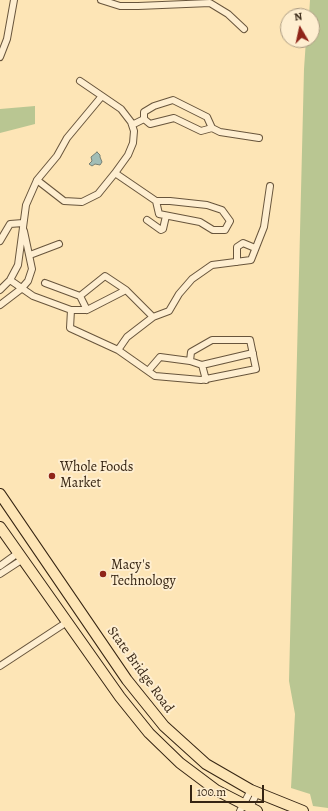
<!DOCTYPE html>
<style>
body{margin:0}
#map{position:relative;width:328px;height:811px;overflow:hidden;background:#fde5b6;font-family:Alegreya,serif}
canvas{display:block}
.north{position:absolute;left:280px;top:8px;width:40px;height:40px;box-sizing:border-box;background:#feeed0;border:1px solid #ae9e84;border-radius:50%;rotate:351deg;font-size:11px;font-weight:700;line-height:16px;text-align:center;color:#362513}
.north::after{content:'';display:block;margin:auto;width:14px;height:18px;background:#8f2418;clip-path:polygon(50% 0,100% 100%,50% 72%,0 100%)}
.scale{position:absolute;left:190px;top:785px;width:74px;height:18px;box-sizing:border-box;border:2px solid #362513;border-top:0;padding-left:5px;font-size:12px;line-height:14px;white-space:nowrap;color:#362513;-webkit-text-stroke:3px #feeed0;paint-order:stroke}
</style>
<div id="map">
<canvas width="328" height="811"></canvas>
<div class="north">N</div>
<div class="scale">100 m</div>
</div>
<script>
const c = document.querySelector('canvas').getContext('2d');
c.lineJoin = 'round';
function fill(path, color) {
  c.fillStyle = color;
  c.fill(path, 'evenodd');
}
function toPath(rows) {
  const path = new Path2D();
  for (const r of rows) {
    path.moveTo(r[0], r[1]);
    for (let i = 2; i < r.length; i += 2) path.lineTo(r[i], r[i + 1]);
  }
  return path;
}
function strokePath(path, color, width, dash) {
  c.strokeStyle = color;
  c.lineWidth = width;
  c.lineCap = dash ? 'butt' : 'round';
  c.setLineDash(dash || []);
  c.stroke(path);
}
function drawText(font, color, halo, rows, align = 'center') {
  c.font = font + ' Alegreya,serif';
  c.lineWidth = 4;
  c.setLineDash([]);
  c.textBaseline = 'middle';
  c.strokeStyle = halo;
  c.fillStyle = color;
  for (const [text, x, y, turn = 0] of rows) {
    c.save();
    c.translate(x, y);
    c.rotate((+turn || 0) * Math.PI / 180);
    c.textAlign = isNaN(turn) ? turn : align;
    if (halo) c.strokeText(text, 0, 0);
    c.fillText(text, 0, 0);
    c.restore();
  }
}
fill(toPath([
 [310,0,328,0,328,808,313,806,310,794,291,788,295,714,289,681,304,69,306,40,312,40,312,16,309,16],
 [35,106,35,124,0,133,0,109]
]), '#b9c692');
const water = toPath([
 [97,152,100,155,100,157,102,162,100,165,95,164,92,166,89,164,92,161,91,157,97,152]
]);
fill(water, '#a1bdb6');
strokePath(water, '#768075', 1);
const minor = toPath([
 [101,0,120,6,138,6,210,3,228,14,244,29],
 [0,57,7,39,14,0],
 [80,81,102,96],
 [144,119,150,124,174,118,201,131,212,128],
 [132,125,144,119,144,112,154,106,173,100,207,117,212,128,220,132,259,138],
 [37,180,57,156,67,138,102,96,121,109,131,122,134,131,133,143,128,155,115,173],
 [147,220,161,230,163,229,166,216],
 [0,241,10,224,23,223],
 [30,255,59,244],
 [237,262,237,247,243,243,255,248],
 [10,280,33,296,71,310,70,328,118,350,155,376,201,380,256,369,250,340,212,340,191,352,190,361,160,357,148,371],
 [45,283,80,296],
 [0,290,10,280,18,265,26,205,37,180,64,201,82,202,98,194,115,173,156,201,159,214,200,222,213,230,225,230,230,221,222,210,207,205,170,201,156,201],
 [0,305,21,289,28,281,32,269,24,231],
 [71,310,87,310,126,290,153,317,127,337,118,350],
 [87,310,80,296,105,276,126,290],
 [153,317,169,311,179,294,192,279,212,265,251,260,264,227,270,186],
 [190,361,202,365,206,380],
 [202,365,253,353],
 [0,566,18,553],
 [0,574,23,559],
 [0,666,67,622],
 [249,809,257,793],
 [240,811,251,790]
]);
const trunk = toPath([
 [0,494,127,680,164,726,206,764,251,790,303,811],
 [0,527,120,697,149,733,180,763,216,790,257,811]
]);
strokePath(minor, '#68553c', 8);
strokePath(trunk, '#362513', 12);
strokePath(minor, '#feeed0', 6);
strokePath(trunk, '#fde5b6', 10);
for (const [x, y, r, color] of [
 [52,476,4,"#8f2418"],
 [103,574,4,"#8f2418"]
]) {
  const dot = new Path2D();
  dot.arc(x, y, r, 0, 2 * Math.PI);
  c.fillStyle = color;
  c.fill(dot);
  strokePath(dot, '#feeed0', 1.5);
}
drawText('14px', '#362513', '#feeed0', [
 ["Whole Foods",60,468],
 ["Market",60,484],
 ["Macy's",111,566],
 ["Technology",111,582]
], 'left');
drawText('14px', '#362513', '#feeed0', [
 ["State Bridge Road",140,670,54]
]);
</script>
